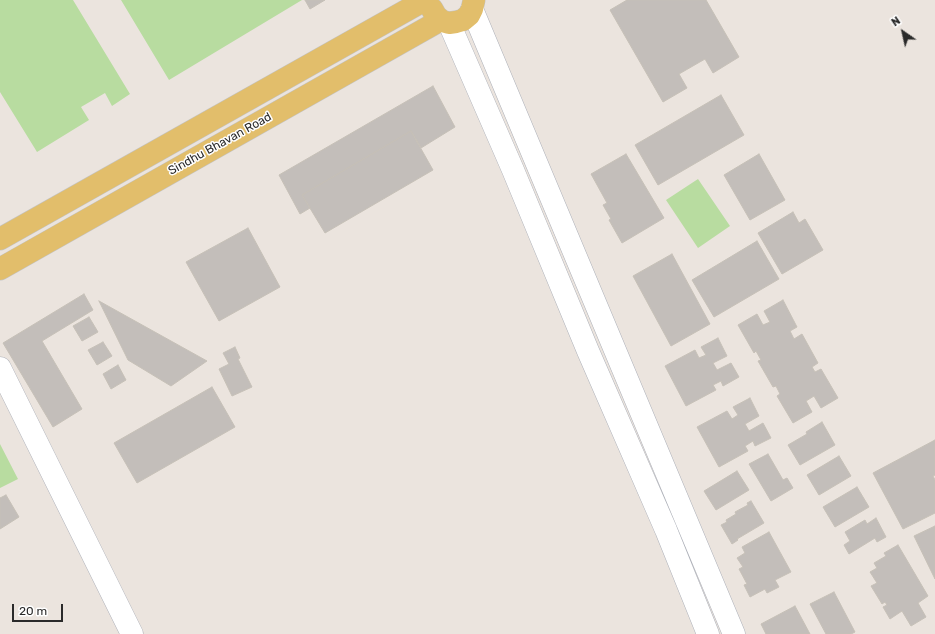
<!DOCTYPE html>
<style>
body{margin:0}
#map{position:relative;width:935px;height:634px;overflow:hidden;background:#ebe4de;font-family:Rubik,sans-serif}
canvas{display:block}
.north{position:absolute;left:883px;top:12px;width:40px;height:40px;-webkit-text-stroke:3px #fff;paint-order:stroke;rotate:326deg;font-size:11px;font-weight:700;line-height:16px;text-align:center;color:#2a2a2a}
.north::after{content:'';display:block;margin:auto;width:14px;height:18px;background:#2a2a2a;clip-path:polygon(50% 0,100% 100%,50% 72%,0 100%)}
.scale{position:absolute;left:12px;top:604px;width:51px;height:18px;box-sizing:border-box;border:2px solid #2a2a2a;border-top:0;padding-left:5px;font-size:12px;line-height:14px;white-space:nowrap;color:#2a2a2a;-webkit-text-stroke:3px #fff;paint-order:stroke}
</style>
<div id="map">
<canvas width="935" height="634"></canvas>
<div class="north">N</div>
<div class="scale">20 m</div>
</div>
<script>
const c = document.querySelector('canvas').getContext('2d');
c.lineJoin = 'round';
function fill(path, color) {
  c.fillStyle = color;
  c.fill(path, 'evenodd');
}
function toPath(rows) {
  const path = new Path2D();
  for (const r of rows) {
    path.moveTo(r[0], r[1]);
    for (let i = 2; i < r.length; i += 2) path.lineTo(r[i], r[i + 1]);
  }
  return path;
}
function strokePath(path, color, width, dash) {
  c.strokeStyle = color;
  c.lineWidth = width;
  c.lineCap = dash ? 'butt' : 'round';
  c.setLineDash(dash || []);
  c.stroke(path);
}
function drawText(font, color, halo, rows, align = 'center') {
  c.font = font + ' Rubik,sans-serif';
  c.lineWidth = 3;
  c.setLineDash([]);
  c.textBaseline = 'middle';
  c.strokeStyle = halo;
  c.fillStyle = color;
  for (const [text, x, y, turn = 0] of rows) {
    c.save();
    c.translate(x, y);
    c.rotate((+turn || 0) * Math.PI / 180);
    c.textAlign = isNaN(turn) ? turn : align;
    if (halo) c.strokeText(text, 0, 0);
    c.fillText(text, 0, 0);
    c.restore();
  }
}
fill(toPath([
 [0,0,73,0,130,94,112,106,105,93,81,107,89,120,37,152,0,92],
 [121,0,302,0,169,80],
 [698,179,730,226,698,248,666,200],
 [0,444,18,479,0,488]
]), '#b8dca0');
const building = toPath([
 [305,0,325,0,310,9,305,0],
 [627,0,706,0,739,57,713,73,705,59,679,74,687,88,663,102,610,10,627,0],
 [433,86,455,127,421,148,411,131,302,195,310,208,300,214,279,175,433,86],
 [721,95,744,135,658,185,635,145,721,95],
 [411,131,433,170,325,233,302,195,411,131],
 [626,154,664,218,622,243,609,220,611,219,603,205,607,203,591,174,626,154],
 [759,154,785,200,750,220,724,175,759,154],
 [793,212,799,223,805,219,823,250,782,274,758,233,793,212],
 [248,228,280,287,219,321,186,262,248,228],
 [757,241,779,279,714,317,692,280,757,241],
 [672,254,710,324,671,346,633,276,672,254],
 [84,294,93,310,42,341,82,409,53,427,3,343,84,294],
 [783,300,797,327,790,331,794,339,802,334,818,363,812,367,815,372,821,369,838,398,821,408,814,396,806,401,812,412,793,423,777,396,780,394,776,386,773,387,758,361,761,360,756,351,754,353,738,325,757,314,763,325,770,322,764,311,783,300],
 [99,301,207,361,171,386,128,360,99,301],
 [89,317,98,332,82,341,73,326,89,317],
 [718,338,727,356,713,363,717,370,731,363,739,377,723,386,721,381,713,385,716,390,686,406,665,366,695,350,699,358,706,355,701,347,718,338],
 [103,342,112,356,97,365,88,350,103,342],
 [235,347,240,358,238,359,252,387,232,396,219,369,229,364,223,353,235,347],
 [118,365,126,380,111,389,103,374,118,365],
 [212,387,235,427,137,483,114,443,212,387],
 [750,398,759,416,745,424,749,431,763,423,771,438,755,446,753,441,745,446,748,451,719,467,697,427,727,411,732,419,738,415,733,407,750,398],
 [822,422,835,445,800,465,788,445,807,434,806,432,822,422],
 [935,440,935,475,933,476,935,480,935,513,903,529,873,473,935,440],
 [768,454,783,480,787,478,793,488,771,501,749,464,768,454],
 [839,456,851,476,819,495,807,475,839,456],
 [737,471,749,490,716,510,704,491,737,471],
 [857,487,869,507,835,527,823,507,857,487],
 [6,495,19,517,0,529,0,498,6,495],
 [751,501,764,523,737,539,738,540,732,544,721,525,727,522,726,520,736,514,735,512,748,505,747,503,751,501],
 [876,518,886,537,877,542,875,538,849,554,844,545,850,541,845,532,865,520,867,524,876,518],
 [935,526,935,579,914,536,935,526],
 [769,532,791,572,775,580,779,587,767,593,765,589,750,597,744,585,747,584,739,569,743,567,737,558,745,553,742,547,769,532],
 [898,545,928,596,918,603,926,617,911,626,902,611,890,619,883,607,887,605,885,602,882,604,871,586,877,583,870,572,877,568,874,563,886,556,884,553,898,545],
 [834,592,855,632,851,634,826,634,810,604,834,592],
 [795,606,810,634,766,634,761,624,795,606]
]);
fill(building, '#c3beba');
strokePath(building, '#c6c0b7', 1);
const minor = toPath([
 [472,9,734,634],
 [449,23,513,170,588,351,666,530,708,634],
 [0,368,132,634]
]);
const major = toPath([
 [432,9,436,16,442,21,449,23,456,22,463,20,469,15,472,9,474,0],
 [0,239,425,0],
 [0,269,441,20]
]);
strokePath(minor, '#aeb1b9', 23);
strokePath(major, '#c3c3c3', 23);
strokePath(minor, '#fff', 22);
strokePath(major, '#e2be6b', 22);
drawText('12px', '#2a2a2a', '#fff', [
 ["Sindhu Bhavan Road",220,144,-29]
]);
</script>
